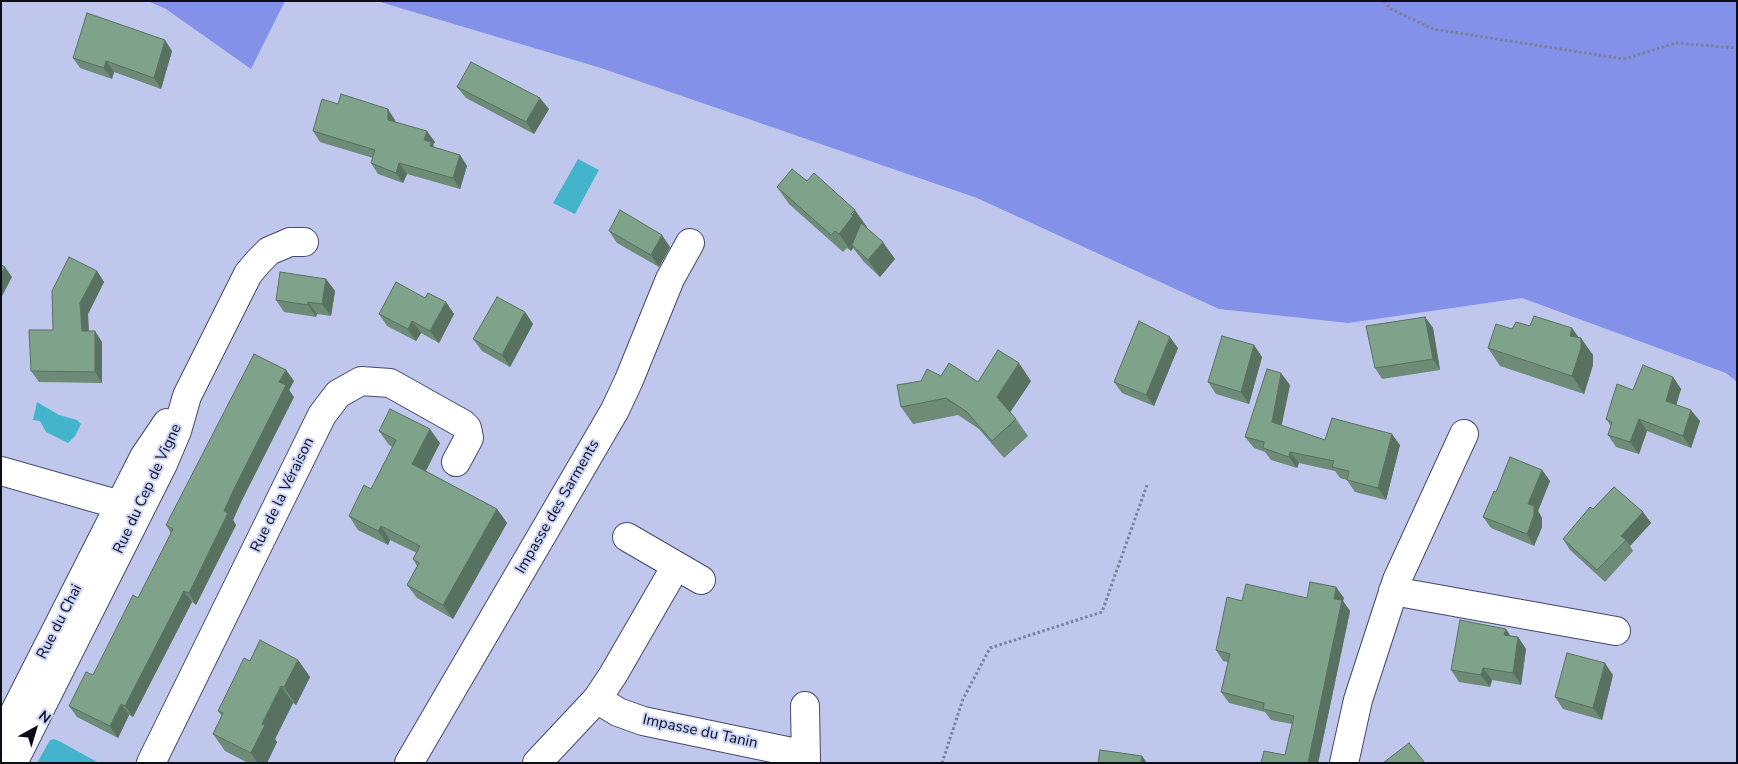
<!DOCTYPE html>
<meta charset="utf-8">
<style>
body{margin:0}
#map{position:relative;width:1738px;height:764px;overflow:hidden;background:#bfc8ec;font-family:"Nunito Sans",sans-serif}
canvas{display:block}
.frame{position:absolute;inset:0;border:2px solid #0b0d19;pointer-events:none}
.north{position:absolute;left:10px;top:704px;width:50px;height:50px;-webkit-text-stroke:4px #ccd5f9;paint-order:stroke;rotate:39deg;font-size:14px;font-weight:700;line-height:20px;text-align:center;color:#0b0d19}
.north::after{content:'';display:block;margin:auto;width:18px;height:22px;background:#0b0d19;clip-path:polygon(50% 0,100% 100%,50% 72%,0 100%)}
</style>
<div id="map">
<canvas width="1738" height="764"></canvas>
<div class="frame"></div>
<div class="north">N</div>
</div>
<script>
const c = document.querySelector('canvas').getContext('2d');
c.lineJoin = 'round';
function fill(path, color) {
  c.fillStyle = color;
  c.fill(path, 'evenodd');
}
function toPath(rows) {
  const path = new Path2D();
  for (const r of rows) {
    path.moveTo(r[0], r[1]);
    for (let i = 2; i < r.length; i += 2) path.lineTo(r[i], r[i + 1]);
  }
  return path;
}
function strokePath(path, color, width, dash) {
  c.strokeStyle = color;
  c.lineWidth = width;
  c.lineCap = dash ? 'butt' : 'round';
  c.setLineDash(dash || []);
  c.stroke(path);
}
function drawText(font, color, halo, rows, align = 'center') {
  c.font = font + ' "Nunito Sans",sans-serif';
  c.lineWidth = 4;
  c.setLineDash([]);
  c.textBaseline = 'middle';
  c.strokeStyle = halo;
  c.fillStyle = color;
  for (const [text, x, y, turn = 0] of rows) {
    c.save();
    c.translate(x, y);
    c.rotate((+turn || 0) * Math.PI / 180);
    c.textAlign = isNaN(turn) ? turn : align;
    if (halo) c.strokeText(text, 0, 0);
    c.fillText(text, 0, 0);
    c.restore();
  }
}
fill(toPath([
 [148,1,285,1,251,69,166,9],
 [377,1,1737,1,1737,382,1726,373,1522,298,1348,323,1219,309,977,198,601,68]
]), '#8391e9');
fill(toPath([
 [578,159,599,170,575,214,553,203],
 [37,402,59,415,77,420,81,424,75,436,68,443,46,432,40,421,33,420],
 [54,739,59,741,99,763,37,763,50,740]
]), '#44b3cc');
const minor = toPath([
 [1,471,120,505],
 [627,537,701,580],
 [1393,591,1616,631],
 [597,699,618,712,643,721,806,755],
 [805,706,806,763],
 [1,739,144,457,167,423],
 [13,763,163,464,177,431,187,396,248,274,258,262,269,251,290,242,304,242],
 [151,763,322,415,338,394,361,381,390,383,463,424,467,428,469,438,456,462],
 [409,763,615,410,629,380,670,279,690,243],
 [537,763,597,699,613,675,676,566],
 [1344,763,1358,700,1397,580,1464,434]
]);
strokePath(minor, '#444a69', 30);
strokePath(toPath([
 [1384,1,1391,9,1433,29,1624,59,1676,43,1737,48],
 [942,763,963,699,990,648,1102,612,1147,485]
]), '#7b819c', 3, [2.5, 2.5]);
strokePath(minor, '#fff', 28);
fill(toPath([
 [172,51,161,89,114,72,112,79,80,68,73,58],
 [457,87,549,109,534,134,466,98],
 [338,104,395,120,396,122,435,142,433,145,435,148,460,155,467,166,460,189,407,174,403,183,378,174,371,163,373,158,320,142,313,131],
 [807,181,867,227,866,227,895,259,880,277,864,262,853,248,851,251,847,248,843,252,789,204,777,187],
 [609,231,670,247,659,267,617,243],
 [97,271,104,282,88,314,89,331,102,342,102,383,39,382,31,371,53,330],
 [326,279,335,291,331,316,317,314,316,317,284,312,276,300],
 [425,298,446,302,454,314,439,343,421,333,416,341,387,326,379,314],
 [525,312,533,324,510,367,482,351,473,339],
 [1425,317,1433,328,1440,370,1382,379,1375,368],
 [1530,326,1572,328,1579,338,1593,355,1593,365,1584,394,1500,366,1488,348],
 [1254,345,1262,357,1249,404,1216,394,1208,382],
 [1178,348,1154,406,1122,393,1114,382],
 [286,370,294,381,289,390,294,397,242,500,233,520,236,525,196,605,192,602,133,717,129,715,118,738,77,717,69,706,93,675,138,598,171,533,166,525],
 [941,376,978,382,1031,381,1010,412,1016,419,1028,436,1004,458,979,429,958,415,913,424,901,407],
 [1673,377,1681,389,1676,404,1700,421,1691,448,1647,431,1639,454,1616,447,1608,435,1611,426,1606,419,1633,390],
 [1290,385,1281,425,1325,440,1400,445,1386,500,1355,492,1347,480,1340,478,1335,471,1299,463,1297,468,1271,460,1265,452,1254,448,1245,437],
 [379,431,440,443,426,471,497,509,507,523,453,619,417,598,407,585,417,566,413,559,417,553,390,540,388,545,358,530,349,516,371,489,392,447,389,445],
 [1542,470,1550,481,1538,511,1542,518,1542,527,1534,546,1491,528,1483,517,1496,492],
 [1593,509,1643,512,1651,523,1630,546,1633,551,1605,582,1570,550,1563,539],
 [1307,598,1344,598,1343,601,1350,611,1318,763,1261,763,1285,755,1292,724,1271,720,1265,712,1229,703,1221,692,1228,662,1223,661,1216,650,1242,601],
 [1511,636,1518,637,1526,649,1521,685,1492,680,1490,687,1459,682,1451,670],
 [298,660,310,677,296,705,293,703,275,739,277,742,267,763,248,763,225,751,213,734,222,716,218,711,250,661],
 [1613,675,1602,720,1563,709,1555,697]
]), '#6d8b77');
fill(toPath([
 [165,40,172,51,161,89,154,78],
 [106,61,114,72,112,79,104,68],
 [540,98,549,109,534,134,526,122],
 [388,109,395,120,396,131,388,120],
 [427,131,435,142,433,145,439,153,438,157,424,140],
 [460,155,467,166,460,189,453,178],
 [399,163,407,174,403,183,396,173],
 [855,210,867,227,852,245,853,248,851,251,839,234],
 [662,235,670,247,659,267,651,255],
 [883,242,895,259,880,277,868,260],
 [5,267,12,277,1,298,1,274],
 [97,271,104,282,88,314,89,342,82,331,80,303],
 [326,279,335,291,331,316,322,304],
 [308,302,317,314,316,317,308,305],
 [446,302,454,314,439,343,430,331],
 [525,312,533,324,510,367,502,355],
 [1425,317,1433,328,1440,370,1433,359],
 [412,321,421,333,416,341,408,329],
 [1572,328,1581,341,1581,338,1593,355,1593,365,1584,394,1572,376,1570,336],
 [95,331,102,342,102,383,95,372],
 [1170,337,1178,348,1154,406,1146,395],
 [1254,345,1262,357,1249,404,1241,392],
 [1019,363,1031,381,1009,414,997,397],
 [286,370,294,381,289,390,294,397,242,500,233,520,236,525,196,605,189,593,234,489,279,382],
 [1281,373,1290,385,1280,433,1272,422],
 [1673,377,1681,389,1674,413,1666,401],
 [1691,410,1700,421,1691,448,1683,436],
 [1639,419,1647,431,1639,454,1630,442],
 [430,429,440,443,422,478,412,464],
 [1392,434,1400,445,1386,500,1378,488],
 [1290,452,1299,463,1297,468,1289,457],
 [1542,470,1550,481,1538,511,1542,518,1542,527,1534,546,1527,534,1528,504],
 [497,509,507,523,453,619,443,605],
 [1643,512,1651,523,1630,546,1626,540,1621,536],
 [381,526,390,540,388,545,378,531],
 [1336,587,1344,598,1343,601,1350,611,1318,763,1308,763],
 [184,591,192,602,133,717,125,706],
 [1506,629,1514,641,1504,635],
 [1518,637,1526,649,1521,685,1513,673],
 [298,660,310,677,296,705,284,687],
 [1605,663,1613,675,1602,720,1593,708],
 [1483,668,1492,680,1490,687,1481,675],
 [281,686,293,703,275,739,277,742,267,763,258,763,251,753,262,724],
 [121,704,129,715,118,738,110,726],
 [1142,756,1147,763,1141,763]
]), '#597161');
const building = toPath([
 [87,13,165,40,154,78,106,61,104,68,73,58,87,13],
 [471,62,540,98,526,122,457,87,471,62],
 [341,94,388,109,388,120,427,131,424,140,431,142,430,146,460,155,453,178,399,163,396,173,371,163,375,150,313,131,322,99,338,104,341,94],
 [792,169,807,181,814,173,855,210,851,214,853,216,839,234,835,231,831,235,777,187,792,169],
 [620,210,662,235,651,255,609,231,620,210],
 [861,223,883,242,868,260,852,245,861,223],
 [69,257,97,271,80,303,82,331,95,331,95,372,31,371,29,330,53,330,52,291,69,257],
 [1,265,5,267,1,274,1,265],
 [280,272,326,279,322,304,308,302,308,305,276,300,280,272],
 [396,282,425,298,428,293,446,302,430,331,412,321,408,329,379,314,396,282],
 [497,297,525,312,502,355,473,339,497,297],
 [1534,316,1572,328,1570,336,1581,338,1581,348,1572,376,1488,348,1496,324,1512,329,1516,322,1530,326,1534,316],
 [1425,317,1433,359,1375,368,1366,326,1425,317],
 [1139,321,1170,337,1146,395,1114,382,1139,321],
 [1222,336,1254,345,1241,392,1208,382,1222,336],
 [998,350,1019,363,997,397,1016,419,992,441,967,412,946,398,901,407,897,385,921,381,927,369,941,376,949,363,978,382,998,350],
 [254,354,286,370,279,382,286,385,234,489,224,511,228,513,189,593,184,591,125,706,121,704,110,726,69,706,86,672,93,675,133,595,138,598,173,529,166,525,254,354],
 [1643,365,1673,377,1666,401,1691,410,1683,436,1639,419,1630,442,1608,435,1612,422,1606,419,1617,384,1633,390,1643,365],
 [1267,369,1281,373,1272,422,1325,440,1332,418,1392,434,1378,488,1347,480,1349,471,1332,467,1334,461,1290,452,1289,457,1263,448,1264,442,1245,437,1267,369],
 [390,409,430,429,412,464,497,509,443,605,407,585,419,563,413,559,420,546,381,526,378,531,349,516,364,485,371,489,396,440,379,431,390,409],
 [1510,457,1542,470,1528,504,1534,506,1534,515,1527,534,1483,517,1494,491,1496,492,1510,457],
 [1614,487,1643,512,1621,536,1626,540,1597,570,1563,539,1590,507,1593,509,1614,487],
 [1310,582,1336,587,1334,599,1342,600,1308,763,1261,763,1264,751,1285,755,1294,716,1263,709,1264,703,1221,692,1230,654,1216,650,1227,597,1242,601,1246,584,1307,598,1310,582],
 [1460,620,1506,629,1504,635,1518,637,1513,673,1483,668,1481,675,1451,670,1460,620],
 [260,640,298,660,284,687,281,686,262,724,265,725,251,753,213,734,223,713,218,711,244,658,250,661,260,640],
 [1567,653,1605,663,1593,708,1555,697,1567,653],
 [1409,743,1425,763,1383,763,1409,743],
 [1100,750,1142,756,1141,763,1098,763,1100,750]
]);
fill(building, '#7fa28a');
strokePath(building, '#597161', 1);
drawText('15px', '#0b0d19', '#ccd5f9', [
 ["Rue du Cep de Vigne",148,489,-65],
 ["Rue de la Véraison",283,495,-64],
 ["Impasse des Sarments",558,507,-60],
 ["Rue du Chai",60,622,-63],
 ["Impasse du Tanin",700,732,12]
]);
</script>
